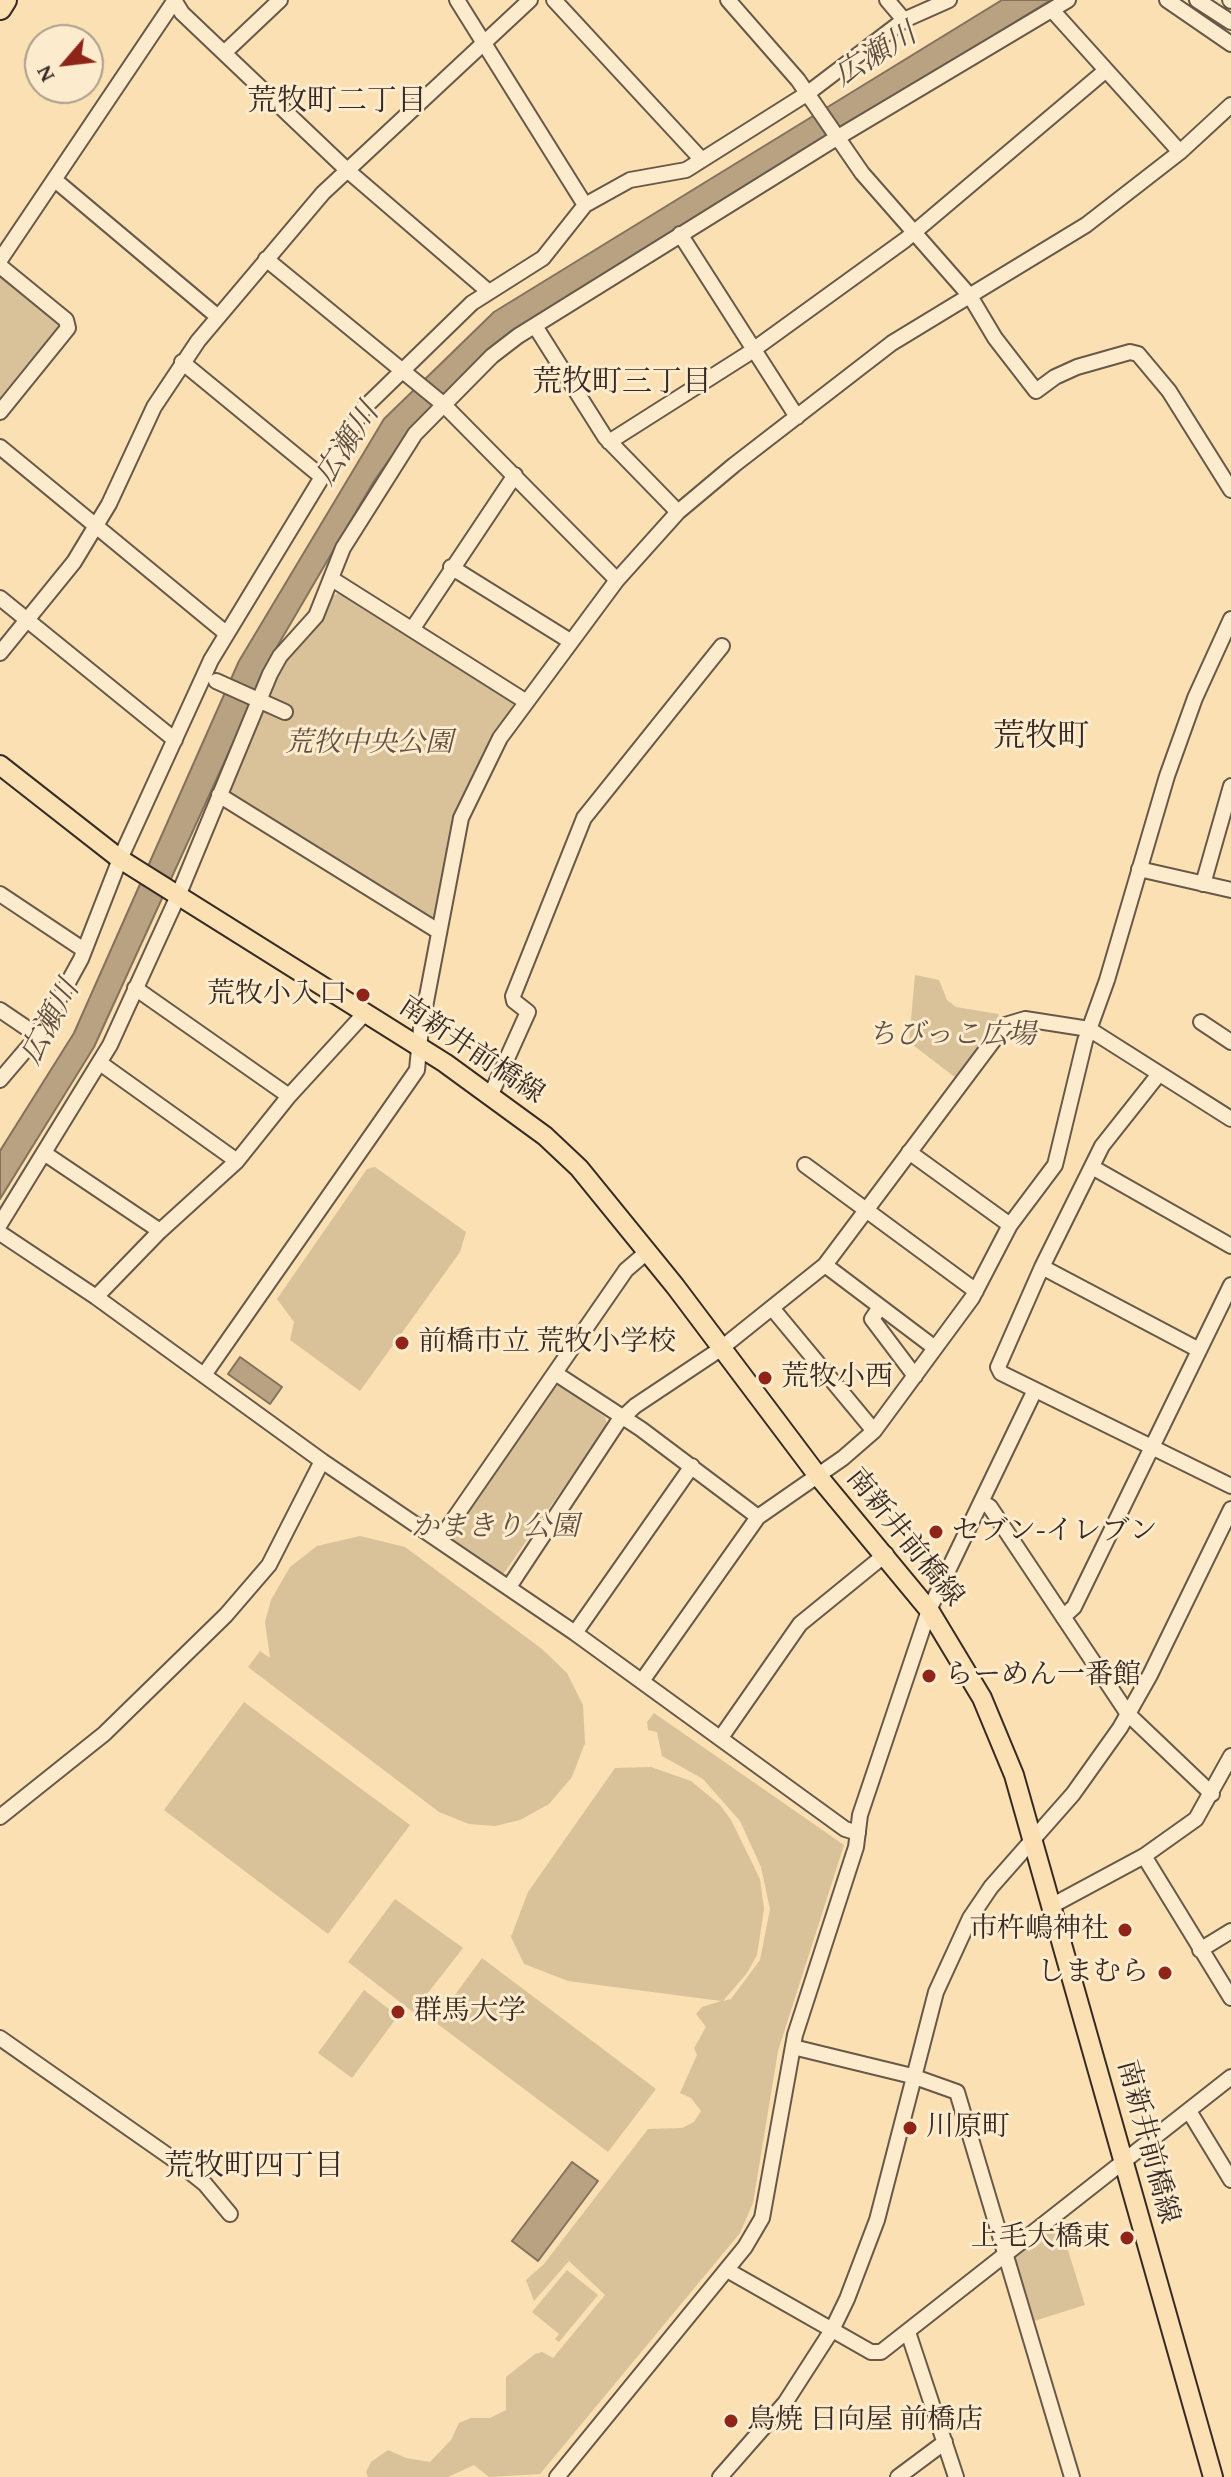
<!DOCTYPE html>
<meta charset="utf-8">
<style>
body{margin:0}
#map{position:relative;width:1231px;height:2477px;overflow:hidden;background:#fae0b2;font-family:"Gentium Book Plus",serif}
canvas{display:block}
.north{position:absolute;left:24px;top:24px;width:80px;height:80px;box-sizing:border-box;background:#fcebcd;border:2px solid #ad9e8a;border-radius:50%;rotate:242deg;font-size:22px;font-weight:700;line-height:32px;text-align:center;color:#372a25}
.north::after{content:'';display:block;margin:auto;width:28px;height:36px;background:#8f2418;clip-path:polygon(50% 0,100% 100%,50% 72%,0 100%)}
</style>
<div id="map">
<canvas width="1231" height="2477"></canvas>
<div class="north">N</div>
</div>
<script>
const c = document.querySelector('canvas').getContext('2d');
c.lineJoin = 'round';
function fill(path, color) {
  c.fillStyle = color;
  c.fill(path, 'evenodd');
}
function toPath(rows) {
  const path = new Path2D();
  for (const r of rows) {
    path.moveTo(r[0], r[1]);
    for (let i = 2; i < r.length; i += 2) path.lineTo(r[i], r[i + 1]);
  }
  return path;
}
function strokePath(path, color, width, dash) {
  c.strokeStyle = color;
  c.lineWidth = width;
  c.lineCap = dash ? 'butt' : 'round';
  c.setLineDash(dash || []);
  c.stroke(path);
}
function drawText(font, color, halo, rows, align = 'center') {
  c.font = font + ' "Gentium Book Plus","Noto Serif JP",serif';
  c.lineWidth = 6;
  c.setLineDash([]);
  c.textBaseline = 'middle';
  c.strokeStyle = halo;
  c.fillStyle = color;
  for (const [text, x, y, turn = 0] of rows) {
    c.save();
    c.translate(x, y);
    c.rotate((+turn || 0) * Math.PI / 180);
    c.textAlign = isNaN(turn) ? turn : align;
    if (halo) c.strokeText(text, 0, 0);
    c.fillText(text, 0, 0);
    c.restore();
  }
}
fill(toPath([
 [4,276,59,323,60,330,0,402,0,277],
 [341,591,514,703,453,822,435,916,427,920,230,792,281,668,322,622,333,596],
 [915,975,939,980,947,1000,956,1007,998,1014,1001,1020,956,1078,909,1042],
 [375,1167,466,1232,460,1252,360,1391,290,1340,294,1322,277,1299,367,1169],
 [559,1385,605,1417,607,1425,504,1573,497,1574,450,1539,450,1534,553,1387],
 [360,1536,405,1547,542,1649,567,1673,583,1705,585,1743,572,1777,549,1804,520,1820,495,1826,469,1824,439,1812,248,1667,260,1651,270,1658,265,1622,271,1600,290,1567,317,1546],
 [244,1702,410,1825,328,1934,164,1810],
 [654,1713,844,1845,778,2051,753,2203,740,2233,540,2474,489,2477,474,2465,448,2477,368,2477,366,2472,371,2462,388,2450,406,2458,430,2462,451,2440,459,2423,471,2418,490,2418,506,2410,506,2377,535,2354,542,2352,553,2358,605,2295,569,2261,534,2301,526,2280,544,2264,648,2129,682,2128,694,2122,701,2111,691,2098,680,2093,697,2055,694,2048,706,2027,696,2014,702,2007,721,2001,568,1981,524,1964,511,1937,528,1892,615,1768,651,1767,691,1781,720,1805,731,1820,760,1879,764,1909,757,1955,747,1973,723,2001,731,1999,760,1960,770,1909,761,1867,740,1821,703,1779,662,1756,657,1732,648,1730,647,1722],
 [395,1899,463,1948,413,2012,348,1962],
 [482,1958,656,2089,608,2152,435,2022],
 [364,1990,398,2016,352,2078,318,2053],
 [1059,2221,1085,2305,1031,2322,1013,2262,1015,2256],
 [567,2270,598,2295,559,2342,555,2339,559,2334,532,2312]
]), '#d9c19a');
const water = toPath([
 [1002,0,1051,0,520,327,496,344,413,426,374,481,278,645,94,1047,0,1199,0,1151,74,1033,239,661,384,419,494,312,1002,0],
 [240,1357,282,1387,270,1404,228,1374,240,1357],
 [572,2162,598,2181,538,2261,512,2241,572,2162]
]);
fill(water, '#b8a282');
strokePath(water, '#84725d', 2);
const minor = toPath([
 [174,0,182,13,347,170,489,292],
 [457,0,585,205],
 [554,0,702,160],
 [728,0,798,80,862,173,970,296,995,338,1036,391,1055,377,1077,367,1130,352,1138,354,1169,391,1231,490],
 [887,0,904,20],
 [1167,0,1231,44],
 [1197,0,1231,22],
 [1230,0,1231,1],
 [1052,10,1180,152],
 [224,53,280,0],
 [55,180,218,317],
 [680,234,797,417],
 [266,259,443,404,617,580],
 [0,260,175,0],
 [0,266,66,320,68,328,0,412],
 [535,326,605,437,678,512],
 [182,362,322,477],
 [609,442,746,355,905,240,1105,71],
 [0,447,227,634],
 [451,567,570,641],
 [332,579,525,701],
 [0,598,175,740],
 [413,628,515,475],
 [0,653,74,562,109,504,154,407,198,341,323,193,530,0],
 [216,681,285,712],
 [219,795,438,931],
 [1139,869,1231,890],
 [1203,884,1231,786],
 [0,894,84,950],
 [135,988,289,1096],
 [0,1010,31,1031,41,1032],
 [1201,1022,1231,1042],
 [100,1063,237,1161],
 [1159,1074,1102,1146,1042,1267,998,1367,1001,1373,1231,1486],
 [0,1080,41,1032,81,959,120,859,211,660,364,408,472,303,543,258,585,205,630,180,686,170,808,93,904,20,949,0],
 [491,1094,528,1012,514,1001,513,996,584,818,722,646],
 [909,1152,1010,1225],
 [44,1153,160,1231],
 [805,1165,976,1291],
 [1092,1167,1231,1246],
 [0,1224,110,1045,178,896,270,674,280,656,316,616,343,548,415,434,492,356,518,336,830,142,1068,0],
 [0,1233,96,1297,322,1461,575,1633,845,1829,858,1833],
 [825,1265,935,1348],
 [1042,1267,1199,1350],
 [96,1297,160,1231,237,1161,289,1096,365,1013],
 [880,1307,872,1319,915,1376],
 [772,1308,874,1431],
 [555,1373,641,1429,758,1517],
 [204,1375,417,1070,421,1028,461,818,500,738,617,580,678,512,734,465,892,343,1086,225,1180,152,1231,105],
 [982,1502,990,1507,1128,1714,1212,1794],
 [440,1539,626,1270,647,1252],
 [509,1587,618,1422,635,1406,719,1350,825,1265,1005,1025,1025,1019,1089,1029,1231,1119],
 [1063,1617,1074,1607,1231,1285],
 [575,1633,692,1466],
 [642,1681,758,1517,843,1458,874,1431,972,1298,1010,1225,1055,1165,1085,1041,1107,980,1167,776,1195,698,1231,619],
 [722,1736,800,1624,886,1554],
 [1231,1756,1196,1819,1144,1856,1231,1998],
 [0,1817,104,1734,226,1615,269,1565,322,1461],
 [1053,1905,1144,1856],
 [1200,1950,1231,1931],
 [0,2038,180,2164,205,2184,230,2214],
 [793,2047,912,2076,957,2092,1072,2477],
 [1189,2111,1231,2180],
 [727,2270,871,2352,881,2352,1231,2077],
 [908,2332,956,2477],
 [557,2477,745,2247,762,2218,795,2035,856,1847,860,1815,929,1610,1035,1390],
 [720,2477,785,2403,832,2330,847,2299,877,2220,936,1992,970,1918,991,1887,1073,1794,1120,1728,1150,1675,1231,1509],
 [898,2477,945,2442]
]);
const major = toPath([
 [0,765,120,859,445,1063,545,1136,579,1168,675,1286,818,1476,929,1610,982,1698,1014,1775,1213,2477]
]);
const highway = toPath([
 [0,8,5,0]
]);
strokePath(minor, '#685848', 18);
strokePath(major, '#372a25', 22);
strokePath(highway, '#372a25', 26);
strokePath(minor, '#fcebcd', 14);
strokePath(major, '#fae0b2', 18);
strokePath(highway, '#fae0b2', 22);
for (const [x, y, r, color] of [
 [363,995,8,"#8f2418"],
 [402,1343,8,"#8f2418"],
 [765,1378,8,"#8f2418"],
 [936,1532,8,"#8f2418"],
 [929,1676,8,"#8f2418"],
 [1125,1930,8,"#8f2418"],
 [1165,1973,8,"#8f2418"],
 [398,2012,8,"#8f2418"],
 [910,2128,8,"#8f2418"],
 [1127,2238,8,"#8f2418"],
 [731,2421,8,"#8f2418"]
]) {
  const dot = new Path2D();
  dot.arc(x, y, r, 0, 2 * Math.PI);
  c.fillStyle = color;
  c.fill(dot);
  strokePath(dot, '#fcebcd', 3);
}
drawText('italic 28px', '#605042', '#fcebcd', [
 ["荒牧中央公園",369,744],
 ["ちびっこ広場",952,1036],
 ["かまきり公園",495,1528]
]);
drawText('28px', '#372a25', '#fcebcd', [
 ["荒牧小入口",347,995,"right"],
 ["前橋市立 荒牧小学校",418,1343],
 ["荒牧小西",781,1378],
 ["セブン-イレブン",952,1532],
 ["らーめん一番館",945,1676],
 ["市杵嶋神社",1109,1930,"right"],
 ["しまむら",1149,1973,"right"],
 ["群馬大学",414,2012],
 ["川原町",926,2128],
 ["上毛大橋東",1111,2238,"right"],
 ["鳥焼 日向屋 前橋店",747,2421]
], 'left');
drawText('28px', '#372a25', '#fcebcd', [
 ["南新井前橋線",471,1051,34],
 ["南新井前橋線",904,1538,51],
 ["南新井前橋線",1147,2142,75]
]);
drawText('italic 30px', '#5e4e41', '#fcebcd', [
 ["広瀬川",876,56,-32],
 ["広瀬川",348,445,-57],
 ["広瀬川",51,1023,-62]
]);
drawText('30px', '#372a25', '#fcebcd', [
 ["荒牧町二丁目",337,102],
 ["荒牧町三丁目",622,383],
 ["荒牧町四丁目",254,2167]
]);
drawText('32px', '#372a25', '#fcebcd', [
 ["荒牧町",1041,738]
]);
</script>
